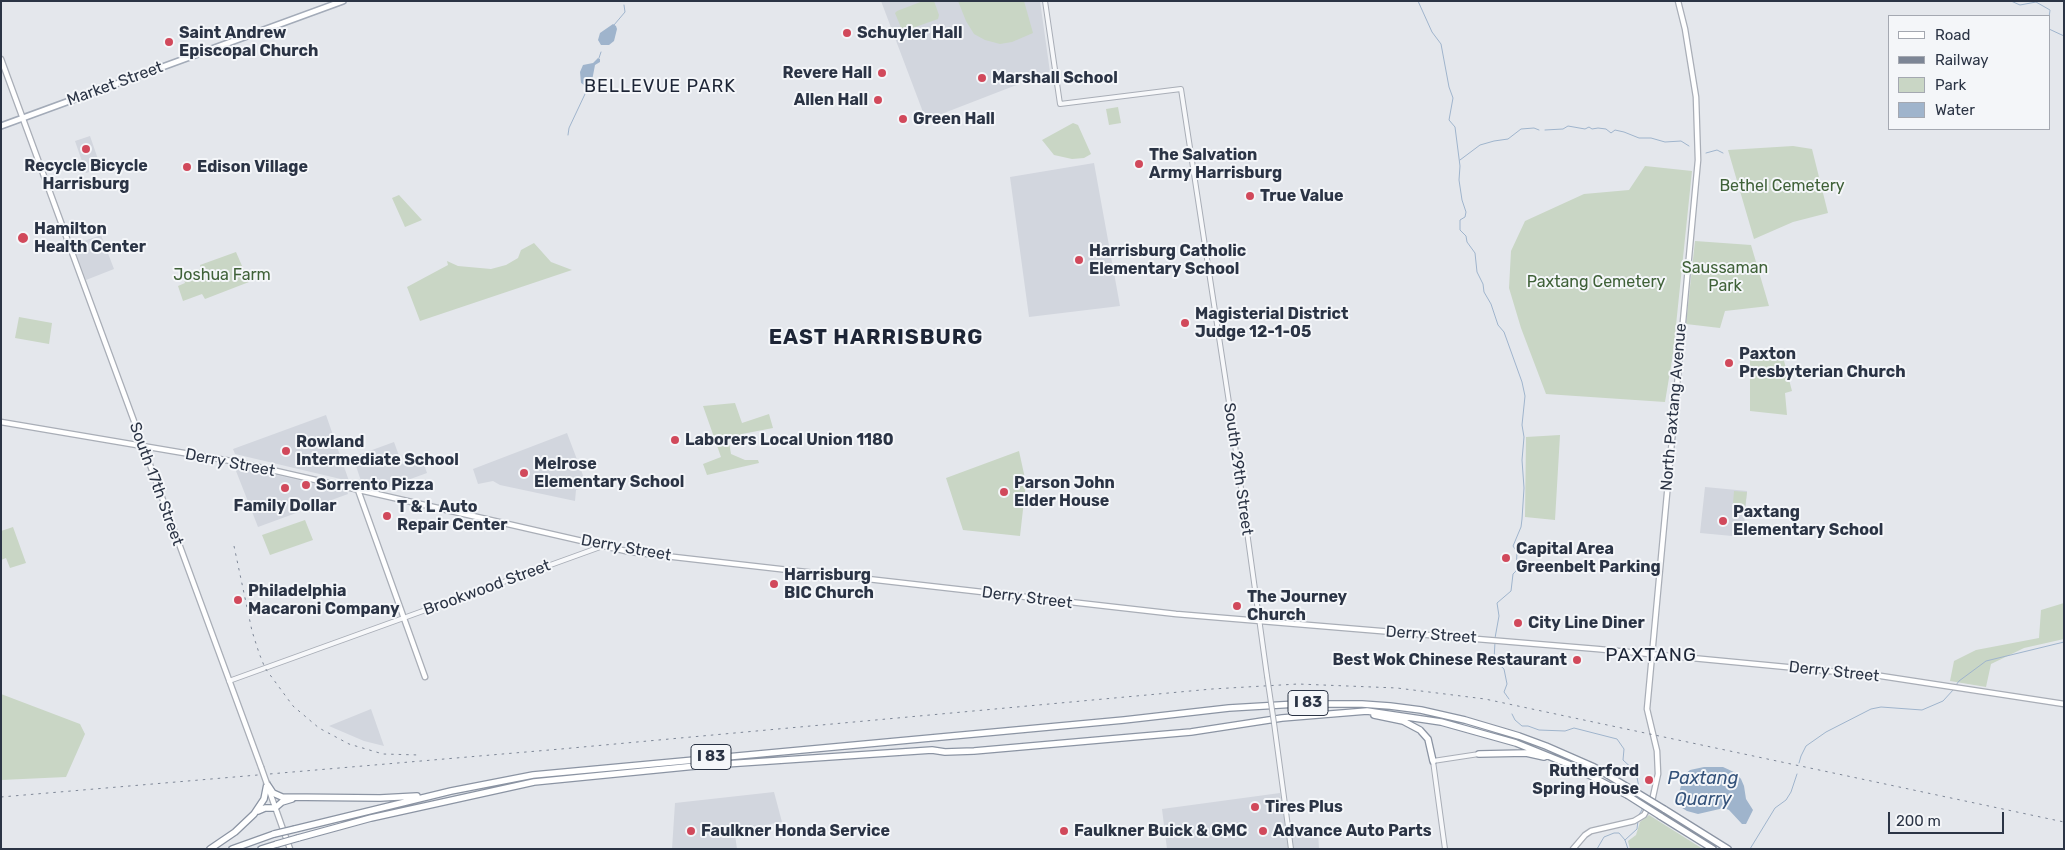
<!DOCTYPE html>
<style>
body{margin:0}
#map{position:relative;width:2065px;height:850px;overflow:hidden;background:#e4e7ec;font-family:Rubik,sans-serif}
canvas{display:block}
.frame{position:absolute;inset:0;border:2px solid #2b3445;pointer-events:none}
.legend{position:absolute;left:1888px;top:15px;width:162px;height:115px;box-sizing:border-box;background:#f4f6f9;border:1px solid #a4a8b1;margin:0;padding:6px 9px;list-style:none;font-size:15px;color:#2b3445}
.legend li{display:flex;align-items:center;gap:10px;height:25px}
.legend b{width:25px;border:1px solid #a4a8b1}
.scale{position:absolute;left:1888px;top:812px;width:116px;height:22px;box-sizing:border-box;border:2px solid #2b3445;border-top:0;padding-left:6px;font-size:15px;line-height:18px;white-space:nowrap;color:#2b3445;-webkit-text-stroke:4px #f4f6f9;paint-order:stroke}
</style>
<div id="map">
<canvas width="2065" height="850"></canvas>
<div class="frame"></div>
<ul class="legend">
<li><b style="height:6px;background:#fff"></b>Road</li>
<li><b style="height:6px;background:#7d8696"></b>Railway</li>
<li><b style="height:14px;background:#c9d6c5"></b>Park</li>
<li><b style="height:14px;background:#9fb4cc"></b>Water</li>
</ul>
<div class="scale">200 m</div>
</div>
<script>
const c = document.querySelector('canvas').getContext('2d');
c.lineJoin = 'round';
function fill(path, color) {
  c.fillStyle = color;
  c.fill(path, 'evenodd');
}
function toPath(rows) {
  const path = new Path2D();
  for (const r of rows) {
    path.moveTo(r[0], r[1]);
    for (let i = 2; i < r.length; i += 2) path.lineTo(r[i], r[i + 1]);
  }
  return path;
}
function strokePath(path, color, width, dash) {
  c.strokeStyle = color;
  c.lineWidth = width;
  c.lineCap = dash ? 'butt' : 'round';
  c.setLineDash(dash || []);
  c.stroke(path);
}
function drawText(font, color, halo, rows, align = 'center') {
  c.font = font + ' Rubik,sans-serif';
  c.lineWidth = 4;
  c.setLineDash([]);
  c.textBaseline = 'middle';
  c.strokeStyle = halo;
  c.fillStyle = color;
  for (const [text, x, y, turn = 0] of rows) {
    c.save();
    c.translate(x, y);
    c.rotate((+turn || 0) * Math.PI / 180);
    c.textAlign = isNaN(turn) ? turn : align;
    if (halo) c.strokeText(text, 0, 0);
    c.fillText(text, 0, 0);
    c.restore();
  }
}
fill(toPath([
 [881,1,1040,1,1050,72,926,120],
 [90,136,101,168,86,173,75,141],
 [1094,163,1120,306,1029,317,1010,177],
 [101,235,114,269,86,280,73,245],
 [326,415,349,481,235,454,233,449],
 [567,433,587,486,576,490,575,501,500,485,493,481,478,484,473,469],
 [394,442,402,464,422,458,427,473,383,489,362,484,353,457],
 [237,467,241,467,347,491,348,494,258,527,236,471],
 [1705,487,1747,491,1743,537,1700,533],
 [371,709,384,746,364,741,329,726],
 [774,792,782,822,753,827,754,832,735,835,737,849,672,849,675,803],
 [1280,793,1287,835,1318,831,1319,849,1167,849,1162,809]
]), '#d2d6de');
fill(toPath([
 [923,1,934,1,939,15,938,19,904,31,902,30,895,13,897,11],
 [958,1,1024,1,1033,33,1012,42,1000,44,985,40,974,34,966,21],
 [1118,107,1121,123,1109,125,1106,109],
 [1073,123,1078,125,1091,154,1084,158,1072,159,1054,155,1042,140],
 [1793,146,1812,149,1828,213,1793,222,1754,239,1728,150],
 [1645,166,1692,171,1673,354,1665,402,1546,394,1521,328,1509,288,1511,251,1525,221,1584,194,1629,190],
 [399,195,422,220,405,227,392,198],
 [1695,241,1751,245,1769,306,1725,311,1720,328,1686,324],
 [534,243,551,262,572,270,420,321,407,287,448,265,447,261,458,266,491,269,506,265,518,258,521,250],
 [236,252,249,282,205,299,202,294,183,301,178,286,185,283,184,280,199,275,198,270,201,269,200,265],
 [19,317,52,323,49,344,15,338],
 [1783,357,1792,391,1785,393,1787,415,1750,411,1750,359],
 [735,403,742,423,769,414,773,428,742,434,729,442,731,454,745,460,758,460,759,463,707,475,703,464,721,457,703,406],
 [1560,435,1555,520,1525,517,1526,437],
 [1019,451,1026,483,1020,536,963,530,946,478],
 [1734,491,1747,492,1745,508,1737,508,1733,503],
 [305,520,313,540,270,555,262,535],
 [13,527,26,563,10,568,6,558,1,560,1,531],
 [2064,603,2064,639,2024,648,1991,664,1986,687,1950,681,1954,661,1976,650,2039,638,2041,610],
 [1,694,80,724,85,734,66,777,1,780],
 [1649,815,1703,849,1630,849,1628,841,1636,835,1640,822]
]), '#c9d6c5');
fill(toPath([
 [613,24,616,26,617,29,614,41,609,45,601,45,598,40,600,33],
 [598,58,600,59,600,62,595,65,591,86,587,87,581,83,580,72,583,65,593,63],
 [1704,767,1723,767,1736,773,1741,779,1744,786,1746,799,1753,810,1746,824,1742,824,1729,810,1724,808,1698,814,1687,811,1679,806,1679,793,1684,775,1690,770]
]), '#9fb4cc');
strokePath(toPath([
 [1418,1,1432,32,1441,44,1449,87,1453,98,1449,120,1455,127,1460,166,1459,180,1462,200,1466,212,1465,217,1460,220,1460,230,1466,236,1467,242,1475,253,1477,272,1483,284,1484,292,1491,304,1498,325,1504,332,1522,382,1525,396,1522,425,1524,437,1522,460,1524,488,1522,519,1521,527,1513,546,1517,552,1516,571,1513,574,1511,591,1497,603,1499,616,1495,638],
 [2011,1,2020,5,2036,2,2050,10,2049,18],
 [614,25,625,12,624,5],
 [2049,29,2064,36],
 [599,58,601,52],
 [1545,130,1563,129,1568,126,1585,129,1589,127,1592,129,1598,128,1606,129,1611,133,1615,130,1624,132,1639,138,1651,138,1665,142,1681,141,1689,146],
 [568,135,569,128,585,94,586,85],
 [1706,153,1717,150,1723,153],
 [1460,160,1480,145,1494,141,1508,139,1521,129,1534,128,1539,130],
 [1495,642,1494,660,1504,669,1507,684,1504,692,1509,699],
 [1956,685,1959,681,1986,661,2064,642],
 [1512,714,1515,720,1522,726,1528,726,1539,730,1565,731,1574,728,1617,739,1624,749,1623,760,1636,772,1640,793],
 [1799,763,1801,756,1806,746,1826,732,1871,709,1881,707,1922,710,1943,701,1954,689],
 [1638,816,1642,810,1642,807],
 [1625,840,1637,829,1638,820],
 [1597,849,1604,837,1614,833,1619,833,1625,840,1628,849],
 [1750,849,1775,808,1786,800,1791,792,1797,774]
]), '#9fb4cc', 1);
const tertiary = toPath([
 [1045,1,1060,104,1181,89,1230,409,1267,676],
 [229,681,603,546],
 [1274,723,1291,849],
 [1445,849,1433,761,1479,754]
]);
const secondary = toPath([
 [1,59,261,767],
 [1,422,237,462,630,552,1176,614,1597,649,1881,676,2064,704],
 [358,490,425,677],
 [269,790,290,849],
 [1573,849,1585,835,1591,831,1634,821,1644,815,1652,801,1658,774,1657,751,1647,709,1698,160,1696,97,1685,29,1678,1]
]);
const primary = toPath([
 [1,126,343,1]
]);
const motorway = toPath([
 [1374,715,1403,721,1420,730,1428,739,1433,761],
 [1479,754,1526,753,1544,757],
 [267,784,273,793,282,797,380,798,417,796],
 [1664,809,1728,849],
 [258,811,265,808,275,808,282,802,292,799],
 [1660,816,1713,849],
 [295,829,451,791,533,775,1124,720,1229,708,1297,704,1362,704,1390,706,1421,710,1465,720,1519,736,1546,746,1594,767,1631,789],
 [298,838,371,818,534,782,696,766,932,750,945,752,974,751,1133,737,1191,732,1282,718,1367,711,1441,722,1516,743,1568,764,1627,795],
 [210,849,235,832,254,814,264,799,267,784],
 [232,849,274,834],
 [261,849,277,844]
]);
strokePath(tertiary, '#a9aeb7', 6);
strokePath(secondary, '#a9aeb7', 7);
strokePath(primary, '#a3abb8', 8);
strokePath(motorway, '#8b94a3', 8);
strokePath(tertiary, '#f7f8fa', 4);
strokePath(secondary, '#fff', 4.5);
strokePath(primary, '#fff', 5);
strokePath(motorway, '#fff', 5.5);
strokePath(toPath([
 [234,546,252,631,259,653,265,668,293,706,319,728,349,744,383,754,419,755],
 [1,797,561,749,1212,689,1298,684,1397,688,1485,699,2064,822]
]), '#7d8696', 1, [2.5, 5]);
const tertiaryBridge = toPath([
 [1267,676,1274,723]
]);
const secondaryBridge = toPath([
 [261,767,267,784]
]);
const motorwayBridge = toPath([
 [1631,789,1664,809],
 [1627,795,1660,816],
 [274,834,295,829],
 [277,844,298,838]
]);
strokePath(tertiaryBridge, '#a9aeb7', 6, []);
strokePath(secondaryBridge, '#a9aeb7', 7, []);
strokePath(motorwayBridge, '#8b94a3', 8, []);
strokePath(tertiaryBridge, '#f7f8fa', 4);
strokePath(secondaryBridge, '#fff', 4.5);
strokePath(motorwayBridge, '#fff', 5.5);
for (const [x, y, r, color] of [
 [847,33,5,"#d1495b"],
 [169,42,5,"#d1495b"],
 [882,73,5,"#d1495b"],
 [982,78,5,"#d1495b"],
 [878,100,5,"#d1495b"],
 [903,119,5,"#d1495b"],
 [86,149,5,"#d1495b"],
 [1139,164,5,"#d1495b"],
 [187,167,5,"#d1495b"],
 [1250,196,5,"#d1495b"],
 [23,238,6,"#d1495b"],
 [1079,260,5,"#d1495b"],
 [1185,323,5,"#d1495b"],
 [1729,363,5,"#d1495b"],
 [675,440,5,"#d1495b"],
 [286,451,5,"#d1495b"],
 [524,473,5,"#d1495b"],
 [306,485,5,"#d1495b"],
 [285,488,5,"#d1495b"],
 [1004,492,5,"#d1495b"],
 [387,516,5,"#d1495b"],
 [1723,521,5,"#d1495b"],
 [1506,558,5,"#d1495b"],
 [774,584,5,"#d1495b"],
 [238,600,5,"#d1495b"],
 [1237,606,5,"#d1495b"],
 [1518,623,5,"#d1495b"],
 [1577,660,5,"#d1495b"],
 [1649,780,5,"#d1495b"],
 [1255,807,5,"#d1495b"],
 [691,831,5,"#d1495b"],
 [1064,831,5,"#d1495b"],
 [1263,831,5,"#d1495b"]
]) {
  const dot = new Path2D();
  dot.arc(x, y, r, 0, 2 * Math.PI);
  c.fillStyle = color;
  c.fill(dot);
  strokePath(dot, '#f4f6f9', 2);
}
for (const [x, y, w] of [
 [1308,703,40],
 [711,757,40]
]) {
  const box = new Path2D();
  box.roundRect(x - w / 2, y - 12.5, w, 25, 4);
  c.fillStyle = '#f4f6f9';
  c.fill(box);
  strokePath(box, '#2b3445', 1);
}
drawText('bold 15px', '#2b3445', null, [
 ["I 83",1308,703],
 ["I 83",711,757]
]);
drawText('bold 16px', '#2b3445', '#f4f6f9', [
 ["Saint Andrew",179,33],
 ["Episcopal Church",179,51],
 ["Schuyler Hall",857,33],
 ["Revere Hall",872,73,"right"],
 ["Marshall School",992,78],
 ["Allen Hall",868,100,"right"],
 ["Green Hall",913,119],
 ["The Salvation",1149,155],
 ["Army Harrisburg",1149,173],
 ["Recycle Bicycle",86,166,"center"],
 ["Harrisburg",86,184,"center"],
 ["Edison Village",197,167],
 ["True Value",1260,196],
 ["Hamilton",34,229],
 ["Health Center",34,247],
 ["Harrisburg Catholic",1089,251],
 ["Elementary School",1089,269],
 ["Magisterial District",1195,314],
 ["Judge 12-1-05",1195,332],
 ["Paxton",1739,354],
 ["Presbyterian Church",1739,372],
 ["Laborers Local Union 1180",685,440],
 ["Rowland",296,442],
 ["Intermediate School",296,460],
 ["Melrose",534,464],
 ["Elementary School",534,482],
 ["Parson John",1014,483],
 ["Elder House",1014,501],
 ["Sorrento Pizza",316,485],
 ["Family Dollar",285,506,"center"],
 ["T & L Auto",397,507],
 ["Repair Center",397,525],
 ["Paxtang",1733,512],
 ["Elementary School",1733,530],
 ["Capital Area",1516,549],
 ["Greenbelt Parking",1516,567],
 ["Harrisburg",784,575],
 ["BIC Church",784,593],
 ["Philadelphia",248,591],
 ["Macaroni Company",248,609],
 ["The Journey",1247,597],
 ["Church",1247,615],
 ["City Line Diner",1528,623],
 ["Best Wok Chinese Restaurant",1567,660,"right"],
 ["Rutherford",1639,771,"right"],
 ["Spring House",1639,789,"right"],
 ["Tires Plus",1265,807],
 ["Faulkner Honda Service",701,831],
 ["Faulkner Buick & GMC",1074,831],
 ["Advance Auto Parts",1273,831]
], 'left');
drawText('16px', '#2b3445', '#f4f6f9', [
 ["Market Street",115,84,-20],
 ["North Paxtang Avenue",1674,407,-85],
 ["Derry Street",230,463,11],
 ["South 29th Street",1238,469,82],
 ["South 17th Street",156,484,70],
 ["Derry Street",626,548,10],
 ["Brookwood Street",487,588,-20],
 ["Derry Street",1027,598,7],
 ["Derry Street",1431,635,4],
 ["Derry Street",1834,672,6]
]);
drawText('16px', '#3f6138', '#f4f6f9', [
 ["Bethel Cemetery",1782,186],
 ["Saussaman",1725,268],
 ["Park",1725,286],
 ["Joshua Farm",222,275],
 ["Paxtang Cemetery",1596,282]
]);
c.letterSpacing = '1px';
drawText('18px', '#1d2536', '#f4f6f9', [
 ["BELLEVUE PARK",660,87]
]);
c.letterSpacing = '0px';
drawText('italic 18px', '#34527a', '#f4f6f9', [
 ["Paxtang",1703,779],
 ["Quarry",1703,800]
]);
c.letterSpacing = '1px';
drawText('19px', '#1d2536', '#f4f6f9', [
 ["PAXTANG",1651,656]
]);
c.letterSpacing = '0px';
c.letterSpacing = '1px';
drawText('bold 21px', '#1d2536', '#f4f6f9', [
 ["EAST HARRISBURG",876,338]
]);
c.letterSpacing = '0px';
</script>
